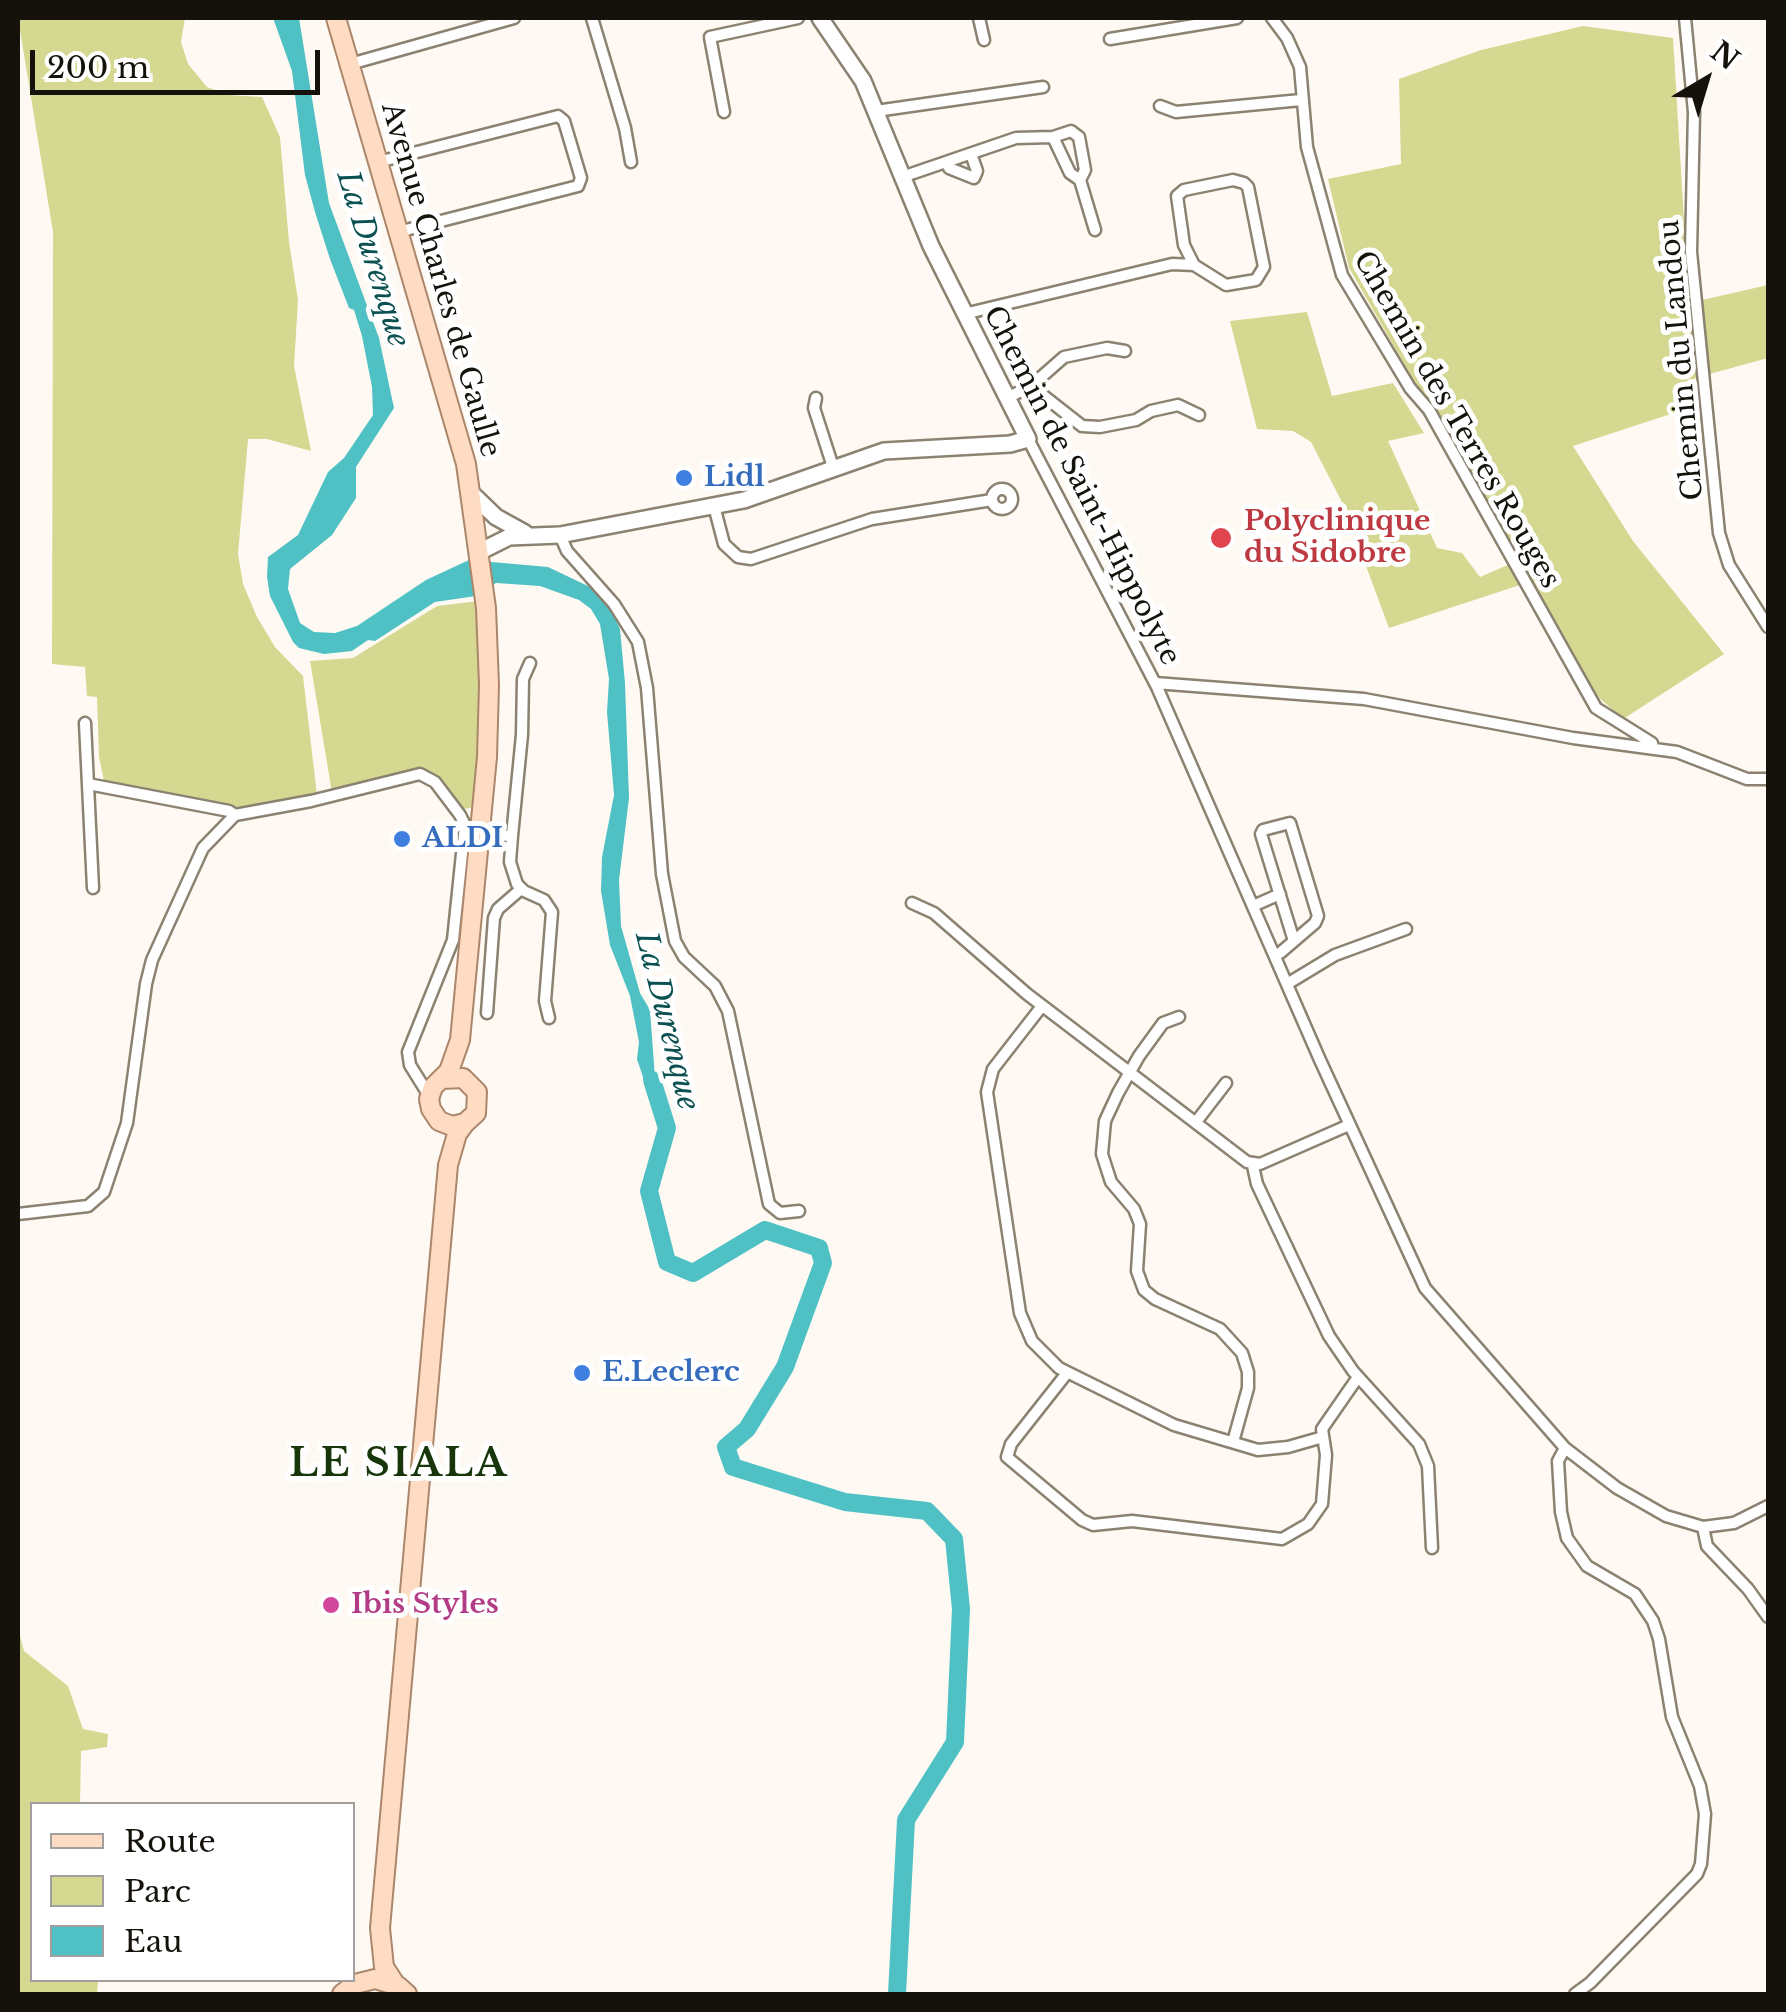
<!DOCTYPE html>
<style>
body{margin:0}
#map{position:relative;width:1786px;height:2012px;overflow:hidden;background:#fefaf3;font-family:"Libre Baskerville",serif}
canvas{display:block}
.frame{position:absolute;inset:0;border:20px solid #15120c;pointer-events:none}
.legend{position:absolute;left:30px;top:1802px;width:325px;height:180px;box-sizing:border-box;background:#fff;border:2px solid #a1a09e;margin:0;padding:12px 18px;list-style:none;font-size:30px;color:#15120c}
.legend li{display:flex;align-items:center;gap:20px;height:50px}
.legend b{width:50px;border:2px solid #a1a09e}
.north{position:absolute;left:1656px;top:30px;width:100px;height:100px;-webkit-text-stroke:8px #fff;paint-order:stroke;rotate:38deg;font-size:28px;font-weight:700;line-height:40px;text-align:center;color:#15120c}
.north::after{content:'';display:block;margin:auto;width:35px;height:45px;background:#15120c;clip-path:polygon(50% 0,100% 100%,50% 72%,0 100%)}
.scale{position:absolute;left:30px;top:50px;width:290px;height:45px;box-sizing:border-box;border:5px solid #15120c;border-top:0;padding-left:12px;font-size:30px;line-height:35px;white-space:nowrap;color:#15120c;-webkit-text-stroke:8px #fff;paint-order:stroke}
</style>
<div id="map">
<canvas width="1786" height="2012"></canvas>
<div class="frame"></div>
<ul class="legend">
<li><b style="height:12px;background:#fedcc4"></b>Route</li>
<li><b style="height:28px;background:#d5d890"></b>Parc</li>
<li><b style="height:28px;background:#4fc1c4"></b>Eau</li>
</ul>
<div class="north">N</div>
<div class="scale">200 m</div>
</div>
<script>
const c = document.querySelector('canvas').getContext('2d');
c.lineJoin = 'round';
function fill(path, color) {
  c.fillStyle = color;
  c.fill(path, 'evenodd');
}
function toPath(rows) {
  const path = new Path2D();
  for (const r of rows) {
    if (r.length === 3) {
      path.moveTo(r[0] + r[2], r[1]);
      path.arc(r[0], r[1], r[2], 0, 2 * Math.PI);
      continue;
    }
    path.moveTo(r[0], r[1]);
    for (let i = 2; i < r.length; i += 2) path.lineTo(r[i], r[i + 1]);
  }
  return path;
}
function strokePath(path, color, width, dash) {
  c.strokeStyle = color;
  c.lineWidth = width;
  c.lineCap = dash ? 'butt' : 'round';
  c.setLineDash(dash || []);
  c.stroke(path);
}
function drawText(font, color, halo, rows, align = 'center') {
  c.font = font + ' "Libre Baskerville",serif';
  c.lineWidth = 10;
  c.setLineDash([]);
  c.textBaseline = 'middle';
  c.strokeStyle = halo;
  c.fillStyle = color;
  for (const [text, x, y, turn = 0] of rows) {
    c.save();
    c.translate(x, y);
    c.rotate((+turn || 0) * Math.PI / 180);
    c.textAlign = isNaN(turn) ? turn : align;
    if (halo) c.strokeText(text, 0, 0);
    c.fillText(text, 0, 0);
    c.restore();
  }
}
fill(toPath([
 [18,18,185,18,181,42,188,64,207,87,228,95,262,97,280,137,289,242,298,300,294,366,311,451,267,439,248,439,238,554,243,584,257,617,275,647,303,676,317,795,239,809,104,781,99,757,97,697,87,696,85,667,52,664,53,232],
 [1583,26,1673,38,1689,303,1768,285,1768,358,1695,378,1683,410,1573,446,1633,541,1724,654,1623,719,1596,695,1520,585,1389,628,1343,504,1311,442,1293,431,1257,429,1230,321,1307,312,1332,396,1393,383,1424,433,1388,441,1437,548,1462,553,1480,577,1517,561,1349,268,1328,179,1401,164,1399,79,1481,50],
 [479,601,483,708,475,800,471,808,462,809,437,777,424,771,409,770,332,793,310,661,353,658,437,606],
 [18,1628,24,1651,68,1686,83,1729,108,1734,107,1747,81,1751,80,1804,32,1804,32,1980,98,1980,97,1994,18,1994]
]), '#d5d890');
fill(toPath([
 [273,18,299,18,329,203,379,338,394,408,356,467,356,498,332,535,290,569,288,589,300,623,314,632,335,633,357,626,426,580,469,560,548,567,590,587,610,607,620,629,625,683,629,798,619,880,621,926,640,993,650,1010,655,1078,662,1106,644,1080,637,1059,639,1042,630,996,610,945,601,891,602,857,614,795,607,712,609,679,600,624,591,609,579,600,540,586,496,583,476,596,435,602,375,641,368,640,352,651,324,654,299,648,293,642,270,596,267,577,268,557,298,535,328,472,344,458,373,415,372,387,362,336,354,310,349,308,330,259,315,212,305,175,292,71]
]), '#4fc1c4');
strokePath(toPath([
 [652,1080,667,1128,649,1191,667,1262,693,1273,765,1230,819,1248,823,1263,785,1367,747,1429,726,1447,733,1467,845,1502,927,1511,954,1539,961,1609,955,1742,906,1820,897,1994]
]), '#4fc1c4', 18);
const street = toPath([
 [592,18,625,128,631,162],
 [979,18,984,40],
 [1272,18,1287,38,1300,67,1307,147,1342,275,1410,388,1429,410,1596,708,1652,743,1653,749],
 [1685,18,1694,112,1691,252,1719,533,1729,565,1768,627],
 [1110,39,1237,18],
 [350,64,514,18],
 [1160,106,1176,112,1301,100],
 [876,111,1043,87],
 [724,112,710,37,798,18],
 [378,162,558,116,564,121,581,178,578,186,398,232],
 [947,163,949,168,974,178,977,171,971,154],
 [902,177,1016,138,1053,137,1070,173,1080,180,1085,170,1079,137,1071,131,1053,137],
 [1080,180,1095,230],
 [964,314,1172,264,1194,265,1226,285,1256,280,1264,267,1248,187,1244,183,1233,180,1184,190,1177,196,1184,245,1194,265],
 [1031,386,1082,426,1100,427,1136,420,1151,411,1178,405,1199,415],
 [816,398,814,408,833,467],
 [1007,398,1031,386,1064,357,1107,348,1125,351],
 [1028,439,1157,687,1320,1060,1425,1288,1565,1448,1617,1488,1666,1516,1703,1527,1734,1523,1768,1506],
 [1002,499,10],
 [714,506,724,544,738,557,751,559,872,519,992,500],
 [560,535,567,551,614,604,638,642,647,688,662,874,675,941,684,957,715,986,728,1011,769,1204,780,1213,799,1211],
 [1155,683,1364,699,1573,738,1677,752,1747,779,1768,779],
 [85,723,93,888],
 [88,784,229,811,235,815],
 [480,834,512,836,522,735,523,679,530,663],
 [512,836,510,862,517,884,524,891,544,900,552,912,545,1001,549,1018],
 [912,903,934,913,1027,994,1247,1162,1260,1164,1349,1125],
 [1253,906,1280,894],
 [1274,955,1280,953,1315,923,1318,916,1290,823,1263,830,1261,834,1294,941],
 [1287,984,1335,955,1406,929],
 [1042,1006,993,1069,987,1092,1020,1313,1032,1341,1059,1368,1174,1425,1258,1450,1288,1447,1323,1437],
 [487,1013,494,918,498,909,521,889],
 [1179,1017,1163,1023,1139,1056,1118,1093,1105,1121,1102,1154,1111,1182,1134,1209,1140,1224,1137,1271,1144,1290,1155,1299,1220,1329,1242,1353,1248,1372,1248,1388,1233,1442],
 [1196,1122,1226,1083],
 [1253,1166,1257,1184,1329,1336,1353,1371,1419,1444,1428,1466,1432,1548],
 [18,1214,88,1206,104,1192,127,1123,146,984,152,960,203,848,235,815,311,801,420,774,435,782,460,815,465,825,453,940,408,1052,410,1065,428,1094],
 [1067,1373,1011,1444,1007,1457,1082,1520,1093,1525,1132,1521,1282,1539,1308,1524,1322,1504,1326,1455,1322,1429,1358,1377],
 [1565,1448,1558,1461,1561,1512,1567,1538,1587,1566,1635,1594,1653,1621,1659,1639,1672,1717,1700,1786,1705,1814,1701,1864,1697,1874,1590,1983,1575,1994],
 [1703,1527,1707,1546,1748,1589,1768,1617]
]);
const secondary = toPath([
 [471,493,496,517,525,533],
 [479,552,509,537,560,535,744,500,884,451,1010,444,1028,439,931,246,863,81,820,18]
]);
const primary = toPath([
 [336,18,466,464,486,608,489,685,487,757,460,1040,449,1071,433,1087,429,1099,431,1109,439,1121,452,1126,465,1123,476,1113,477,1092,463,1078,442,1079],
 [395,1984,384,1967,380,1928,448,1165,457,1134,465,1123],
 [342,1994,355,1984,375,1979,398,1986,407,1994]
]);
strokePath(street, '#8b8271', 15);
strokePath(secondary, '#8b8271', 20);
strokePath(primary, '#ac866a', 22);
strokePath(street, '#fff', 10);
strokePath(secondary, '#fff', 15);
strokePath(primary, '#fedcc4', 18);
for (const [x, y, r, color] of [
 [684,478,10,"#3f7fe0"],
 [1221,538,12,"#e0444e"],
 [402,839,10,"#3f7fe0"],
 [582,1373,10,"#3f7fe0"],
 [331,1605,10,"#d1479c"]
]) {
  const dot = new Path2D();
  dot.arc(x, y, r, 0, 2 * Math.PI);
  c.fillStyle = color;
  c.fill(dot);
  strokePath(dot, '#fff', 4);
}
drawText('28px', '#15120c', '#fff', [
 ["Avenue Charles de Gaulle",440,280,74],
 ["Chemin du Landou",1682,360,-95],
 ["Chemin des Terres Rouges",1456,420,60],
 ["Chemin de Saint-Hippolyte",1081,486,63]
]);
drawText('bold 28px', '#366cbe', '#fff', [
 ["Lidl",704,478],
 ["ALDI",422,839],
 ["E.Leclerc",602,1373]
], 'left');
drawText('bold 28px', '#be3a42', '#fff', [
 ["Polyclinique",1244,522],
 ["du Sidobre",1244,554]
], 'left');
drawText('bold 28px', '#b23c85', '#fff', [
 ["Ibis Styles",351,1605]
], 'left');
drawText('italic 30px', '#0c5152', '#fff', [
 ["La Durenque",372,259,73],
 ["La Durenque",666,1021,76]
]);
c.letterSpacing = '2.5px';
drawText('bold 38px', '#17370a', '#fff', [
 ["LE SIALA",399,1465]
]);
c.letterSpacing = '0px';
</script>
